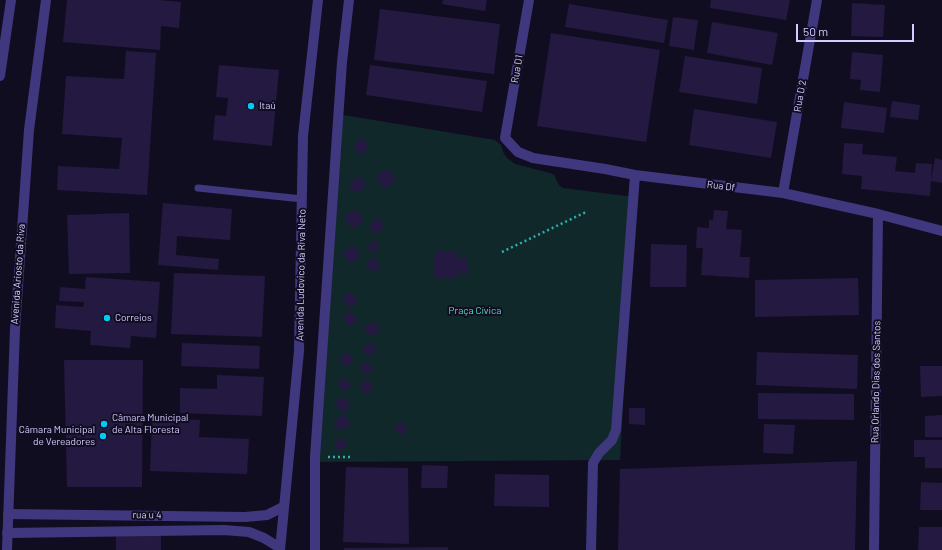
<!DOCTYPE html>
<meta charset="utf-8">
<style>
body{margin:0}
#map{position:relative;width:942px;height:550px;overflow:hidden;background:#110d20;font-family:Barlow,sans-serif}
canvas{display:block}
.scale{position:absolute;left:796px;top:24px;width:118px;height:18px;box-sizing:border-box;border:2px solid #d5ccff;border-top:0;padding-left:5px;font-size:12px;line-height:14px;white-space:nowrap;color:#d5ccff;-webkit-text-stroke:3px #110d20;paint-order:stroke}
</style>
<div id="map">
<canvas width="942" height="550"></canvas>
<div class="scale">50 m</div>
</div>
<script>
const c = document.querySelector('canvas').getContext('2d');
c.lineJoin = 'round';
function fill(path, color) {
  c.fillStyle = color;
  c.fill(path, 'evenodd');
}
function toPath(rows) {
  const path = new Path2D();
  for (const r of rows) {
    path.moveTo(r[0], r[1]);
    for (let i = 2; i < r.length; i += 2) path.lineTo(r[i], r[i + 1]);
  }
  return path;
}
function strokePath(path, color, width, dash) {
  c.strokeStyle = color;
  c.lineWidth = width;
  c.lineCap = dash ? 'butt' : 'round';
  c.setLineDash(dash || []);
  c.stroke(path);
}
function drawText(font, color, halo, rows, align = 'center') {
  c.font = font + ' Barlow,sans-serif';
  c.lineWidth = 4;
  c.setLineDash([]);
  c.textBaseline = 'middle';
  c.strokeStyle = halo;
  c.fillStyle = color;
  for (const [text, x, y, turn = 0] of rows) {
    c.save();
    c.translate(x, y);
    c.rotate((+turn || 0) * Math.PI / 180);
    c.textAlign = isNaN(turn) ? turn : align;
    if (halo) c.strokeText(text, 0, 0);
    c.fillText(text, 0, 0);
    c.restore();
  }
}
fill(toPath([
 [337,114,495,140,501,145,503,152,507,158,515,164,550,173,554,175,559,185,563,188,634,197,620,460,311,462]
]), '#10282a');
fill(toPath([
 [67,0,159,0,181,2,179,28,161,26,160,50,63,42],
 [443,0,487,0,485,11,442,4],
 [711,0,790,0,786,20,710,8],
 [852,3,885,5,883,37,851,36],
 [569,4,668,20,664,43,565,27],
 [380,9,500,24,494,74,374,60],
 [673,17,698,20,694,50,669,46],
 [712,22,778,33,772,65,707,53],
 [551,33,660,50,646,142,537,126],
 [126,51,156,53,147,195,57,190,58,166,119,169,122,138,62,134,66,76,124,79],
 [852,52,883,55,880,92,860,90,861,80,850,79],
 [685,56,762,68,757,104,679,92],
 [219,65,279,70,272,146,213,140,215,115,226,116,228,98,216,97],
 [370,65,487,81,482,112,366,95],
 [892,101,920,105,918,120,890,117],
 [844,102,887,108,884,133,841,128],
 [694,109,777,122,771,158,689,145],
 [363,138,369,149,359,155,353,144],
 [844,143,863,144,862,154,897,157,895,171,915,173,916,163,932,164,930,196,861,189,862,176,842,174],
 [935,158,942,160,942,183,931,181],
 [388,168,396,180,384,189,376,176],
 [359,176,367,186,356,194,348,185],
 [163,203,232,209,230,240,177,236,176,255,219,259,218,270,158,265],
 [356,209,364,221,352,229,344,217],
 [714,210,728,211,726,229,742,230,740,257,750,257,749,278,701,275,703,248,696,248,697,227,709,228,709,220,713,220],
 [129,213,130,273,69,274,67,215],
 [378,218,385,227,375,234,368,225],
 [375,240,380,248,373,253,367,246],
 [651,244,687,245,686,287,650,287],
 [352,245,361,255,351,264,342,254],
 [435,251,458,252,458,258,468,258,467,274,457,273,456,279,433,277],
 [374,257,381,266,373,272,366,264],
 [174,273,265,276,262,337,171,334],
 [86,277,160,282,156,338,131,336,130,348,90,345,91,331,55,328,56,305,83,307,84,302,59,301,60,287,85,289],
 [858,278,859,315,755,317,755,280],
 [351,292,358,301,348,308,342,298],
 [351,311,358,320,349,327,342,317],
 [373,321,381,330,372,337,364,328],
 [371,342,377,350,368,357,362,348],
 [182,343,260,346,259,369,181,366],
 [347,352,354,360,346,367,339,359],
 [757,352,858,355,857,389,756,385],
 [64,360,143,360,142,487,67,487],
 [367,361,374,369,366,375,359,367],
 [920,366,942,366,942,396,921,397],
 [217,375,264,377,262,416,180,413,180,388,217,389],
 [345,377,351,385,344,392,337,384],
 [367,380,374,389,365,395,359,386],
 [758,393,854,394,854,420,758,419],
 [344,396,351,406,342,413,335,403],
 [629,408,645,408,645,425,629,424],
 [345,414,351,425,339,431,334,420],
 [942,415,942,437,925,437,925,416],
 [152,418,200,420,199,437,249,439,247,474,150,471],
 [400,422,408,428,401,435,394,429],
 [764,424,795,425,793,454,763,453],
 [341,437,348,445,340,452,334,444],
 [914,440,942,440,942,468,925,468,925,457,914,457],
 [857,461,855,550,618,550,620,469],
 [422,465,448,466,447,488,421,488],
 [346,467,408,468,409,544,343,542],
 [495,474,549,475,549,507,494,506],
 [921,482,942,483,942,510,920,510],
 [919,527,942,527,942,550,918,550],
 [161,533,161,550,116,550,116,535],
 [448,547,448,550,344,550,344,548]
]), '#241940');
strokePath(toPath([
 [502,252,586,212],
 [328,457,352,457]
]), '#2eaeb0', 2.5, [2, 3]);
strokePath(toPath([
 [198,188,302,199]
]), '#40387f', 7);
strokePath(toPath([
 [0,76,11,0],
 [315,550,315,457,342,62,349,0]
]), '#40387f', 10);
strokePath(toPath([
 [529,0,505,138,518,152,533,158,605,169,635,175,783,193,878,214,942,231],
 [783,193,817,0],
 [8,514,245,517,267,515,283,507],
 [7,533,224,530,249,532,264,538,280,548],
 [591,550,593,463,599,453,612,440,616,430,635,175],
 [874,550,878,214]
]), '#40387f', 10);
strokePath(toPath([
 [7,550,15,329,29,130,46,0],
 [280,550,299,351,303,136,318,0]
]), '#40387f', 10);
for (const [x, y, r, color] of [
 [251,106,4,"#01caf5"],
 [107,318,4,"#01caf5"],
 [104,424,4,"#01caf5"],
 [103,436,4,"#01caf5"]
]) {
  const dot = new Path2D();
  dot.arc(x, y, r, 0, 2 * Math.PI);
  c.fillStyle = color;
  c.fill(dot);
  strokePath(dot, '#110d20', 1.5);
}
drawText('10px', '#d5ccff', '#110d20', [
 ["Rua D1",517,69,-80],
 ["Rua D 2",800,96,-80],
 ["Rua Df",721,186,7],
 ["Avenida Ariosto da Riva",18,274,-86],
 ["Avenida Ludovico da Riva Neto",301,275,-89],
 ["Rua Orlando Dias dos Santos",876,382,-89],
 ["rua u 4",147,515,1]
]);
drawText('10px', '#d5ccff', '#110d20', [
 ["Itaú",259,106],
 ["Correios",115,318],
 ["Câmara Municipal",112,418],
 ["de Alta Floresta",112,430],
 ["Câmara Municipal",95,430,"right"],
 ["de Vereadores",95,442,"right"]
], 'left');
drawText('10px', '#58dec7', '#110d20', [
 ["Praça Cívica",475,311]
]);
</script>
